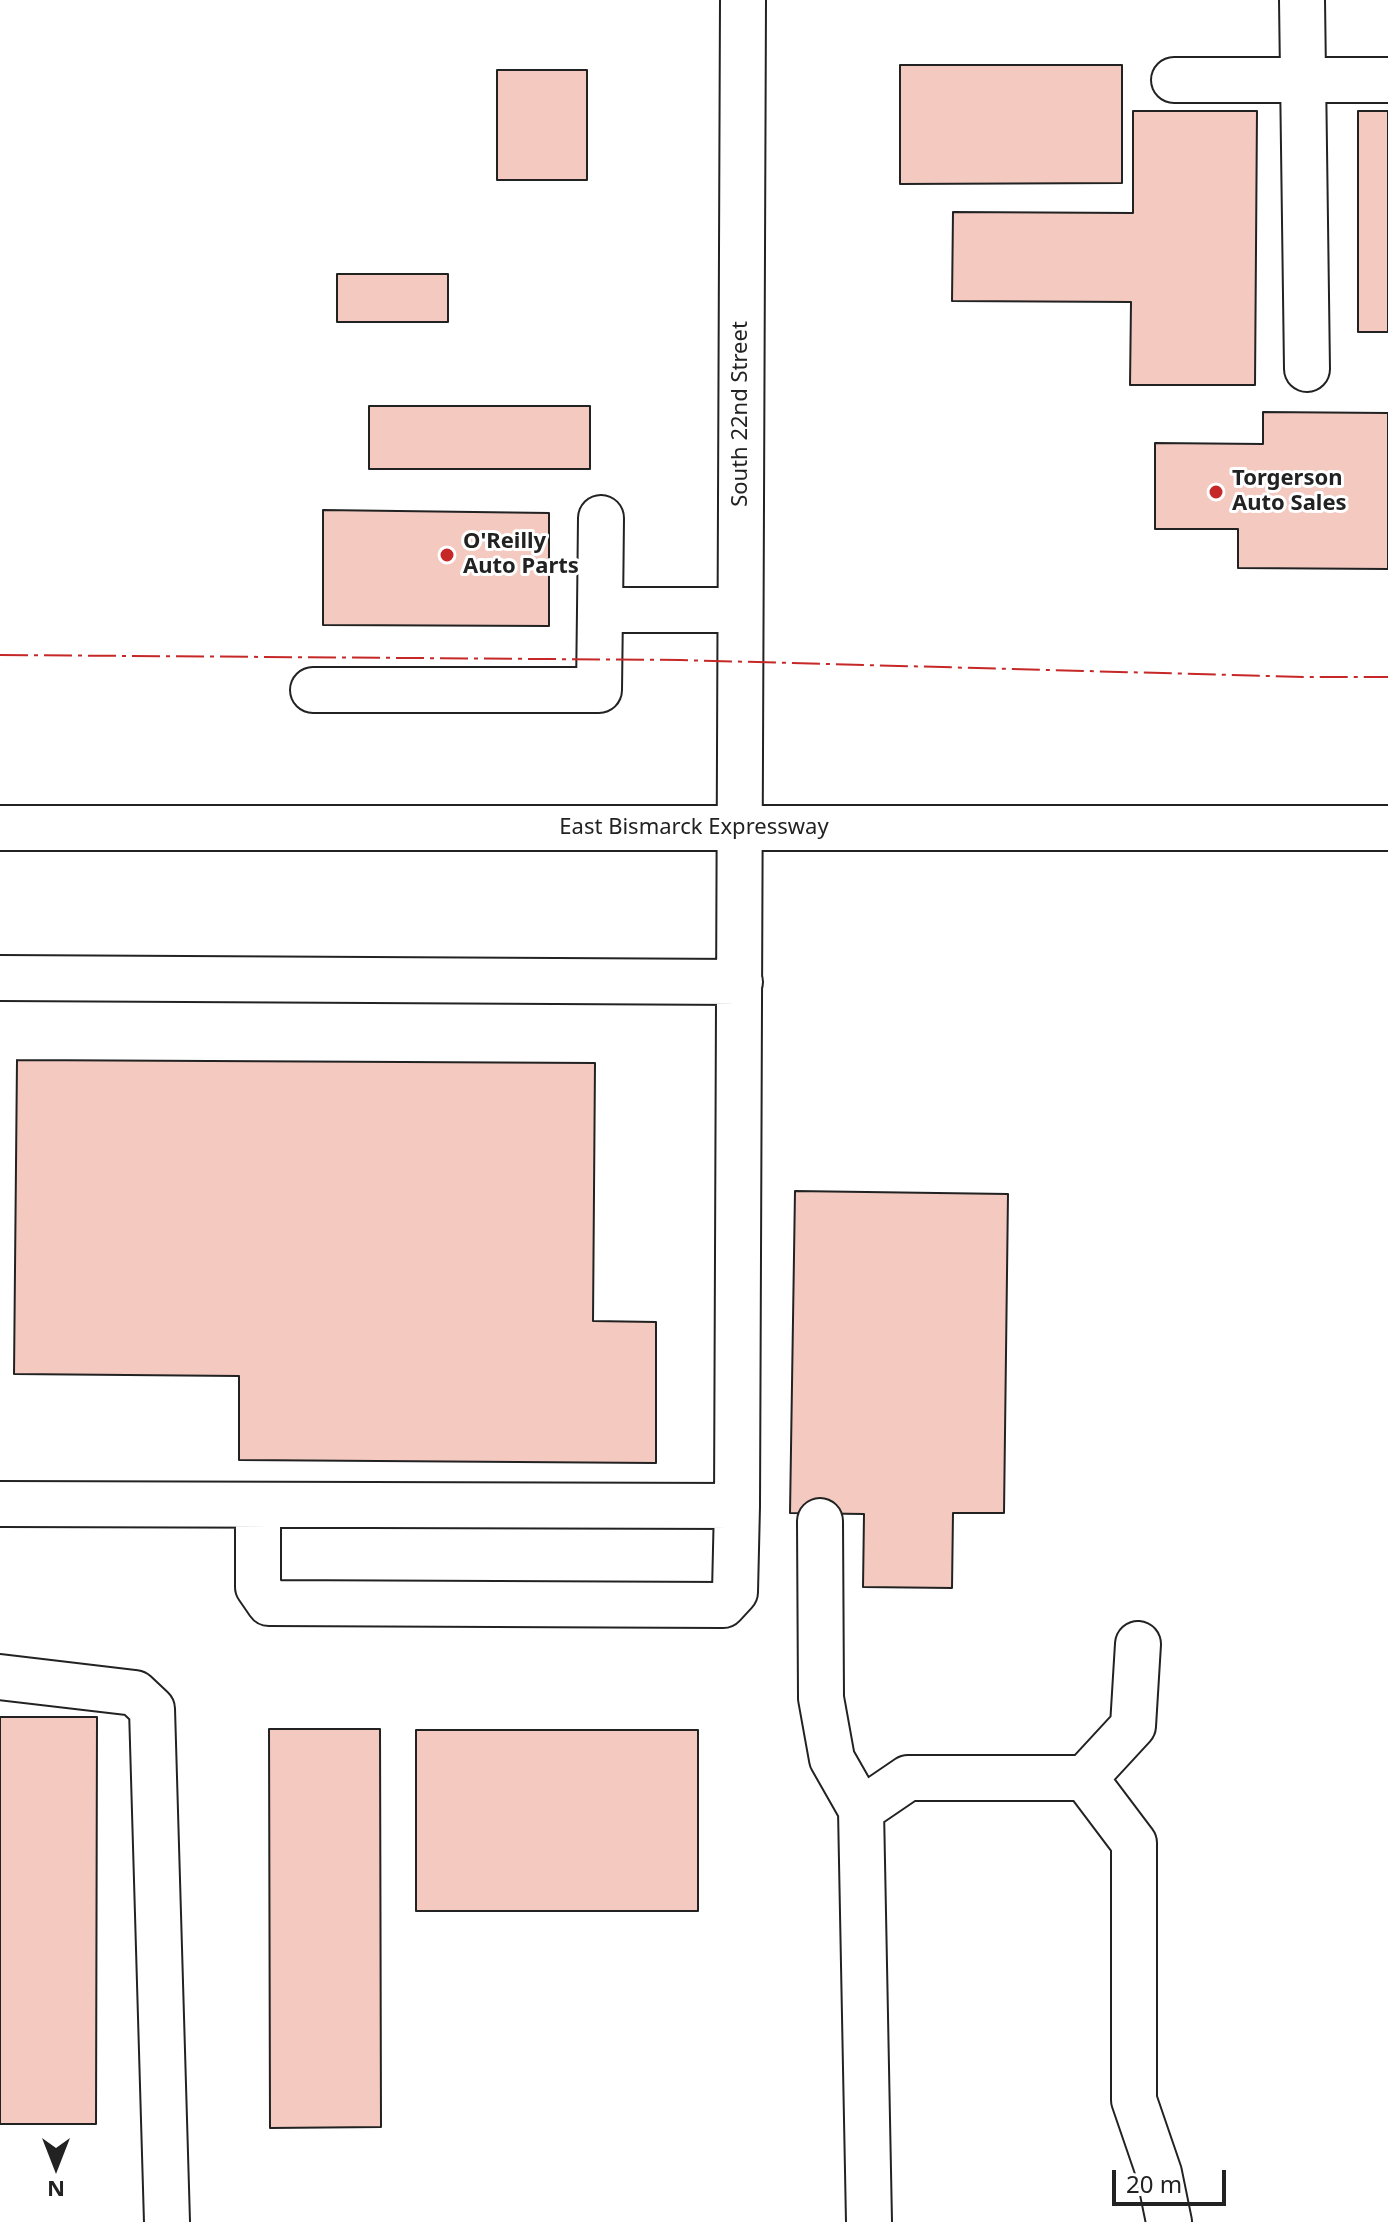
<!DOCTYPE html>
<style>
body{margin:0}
#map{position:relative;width:1388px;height:2222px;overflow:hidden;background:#fff;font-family:"Noto Sans",sans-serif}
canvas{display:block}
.north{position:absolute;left:16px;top:2126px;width:80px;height:80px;-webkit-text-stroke:6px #fff;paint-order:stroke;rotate:180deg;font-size:22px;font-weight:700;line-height:32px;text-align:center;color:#222}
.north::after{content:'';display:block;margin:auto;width:28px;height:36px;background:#222;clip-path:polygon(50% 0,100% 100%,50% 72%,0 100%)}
.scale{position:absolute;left:1112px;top:2170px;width:114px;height:36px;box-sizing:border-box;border:4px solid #222;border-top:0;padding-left:10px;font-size:24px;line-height:28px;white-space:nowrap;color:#222;-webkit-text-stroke:6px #fff;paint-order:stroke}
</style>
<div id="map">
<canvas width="1388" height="2222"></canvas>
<div class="north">N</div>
<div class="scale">20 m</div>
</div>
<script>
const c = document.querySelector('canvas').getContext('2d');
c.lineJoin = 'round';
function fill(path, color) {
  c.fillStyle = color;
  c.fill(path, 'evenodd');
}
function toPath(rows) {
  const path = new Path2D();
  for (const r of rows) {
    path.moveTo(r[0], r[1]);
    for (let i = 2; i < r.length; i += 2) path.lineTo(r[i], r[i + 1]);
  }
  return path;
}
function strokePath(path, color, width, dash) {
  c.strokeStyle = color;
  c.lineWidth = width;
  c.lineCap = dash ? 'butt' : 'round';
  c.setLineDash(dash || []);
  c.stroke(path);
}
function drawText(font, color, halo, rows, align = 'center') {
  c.font = font + ' "Noto Sans",sans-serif';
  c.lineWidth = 6;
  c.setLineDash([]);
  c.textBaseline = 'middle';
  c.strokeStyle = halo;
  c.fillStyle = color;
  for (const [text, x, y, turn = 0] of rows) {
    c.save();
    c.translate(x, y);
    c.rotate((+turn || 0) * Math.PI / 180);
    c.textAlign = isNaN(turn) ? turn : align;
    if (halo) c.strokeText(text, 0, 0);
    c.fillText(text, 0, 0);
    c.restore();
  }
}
const building = toPath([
 [900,65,1122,65,1122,183,900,184,900,65],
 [497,70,587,70,587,180,497,180,497,70],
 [1133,111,1257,111,1255,385,1130,385,1131,302,952,301,953,212,1133,213,1133,111],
 [1358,111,1388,111,1388,332,1358,332,1358,111],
 [337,274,448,274,448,322,337,322,337,274],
 [369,406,590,406,590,469,369,469,369,406],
 [1263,412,1388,413,1388,569,1238,568,1238,529,1155,529,1155,443,1263,444,1263,412],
 [323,510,549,513,549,626,323,625,323,510],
 [17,1060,595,1063,593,1321,656,1322,656,1463,239,1460,239,1376,14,1374,17,1060],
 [795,1191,1008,1194,1004,1513,953,1513,952,1588,863,1587,864,1514,790,1513,795,1191],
 [0,1717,97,1717,96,2124,0,2124,0,1717],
 [269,1729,380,1729,381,2127,270,2128,269,1729],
 [416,1730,698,1730,698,1911,416,1911,416,1730]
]);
fill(building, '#f3c9c0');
strokePath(building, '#222', 2);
const minor = toPath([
 [1302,0,1307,369],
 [1174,80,1388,80],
 [600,610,601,518],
 [313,690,599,690,600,610,740,610],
 [0,978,740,982],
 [0,1504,737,1506,743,0],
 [258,1506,258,1587,269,1603,723,1605,735,1592,737,1506],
 [820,1521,821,1698,832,1759,861,1810],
 [0,1677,135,1693,152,1709,167,2222],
 [1085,1778,1133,1726,1138,1644],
 [869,2222,861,1810,908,1778,1085,1778,1134,1843,1134,2100,1159,2173,1169,2222]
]);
const major = toPath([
 [0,828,1388,828]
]);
strokePath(minor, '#222', 48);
strokePath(major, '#222', 48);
strokePath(minor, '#fff', 44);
strokePath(major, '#fff', 44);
strokePath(toPath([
 [0,655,680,660,1307,677,1388,677]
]), '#c62828', 2, [28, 6, 4, 6]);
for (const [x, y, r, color] of [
 [1216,492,8,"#c62828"],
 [447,555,8,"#c62828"]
]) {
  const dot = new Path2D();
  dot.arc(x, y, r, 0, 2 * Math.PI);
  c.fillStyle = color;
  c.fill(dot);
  strokePath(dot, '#fff', 3);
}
drawText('22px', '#222', '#fff', [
 ["South 22nd Street",741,414,-90],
 ["East Bismarck Expressway",694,828]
]);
drawText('bold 22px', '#222', '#fff', [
 ["Torgerson",1232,479],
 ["Auto Sales",1232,504],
 ["O'Reilly",463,542],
 ["Auto Parts",463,567]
], 'left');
</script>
